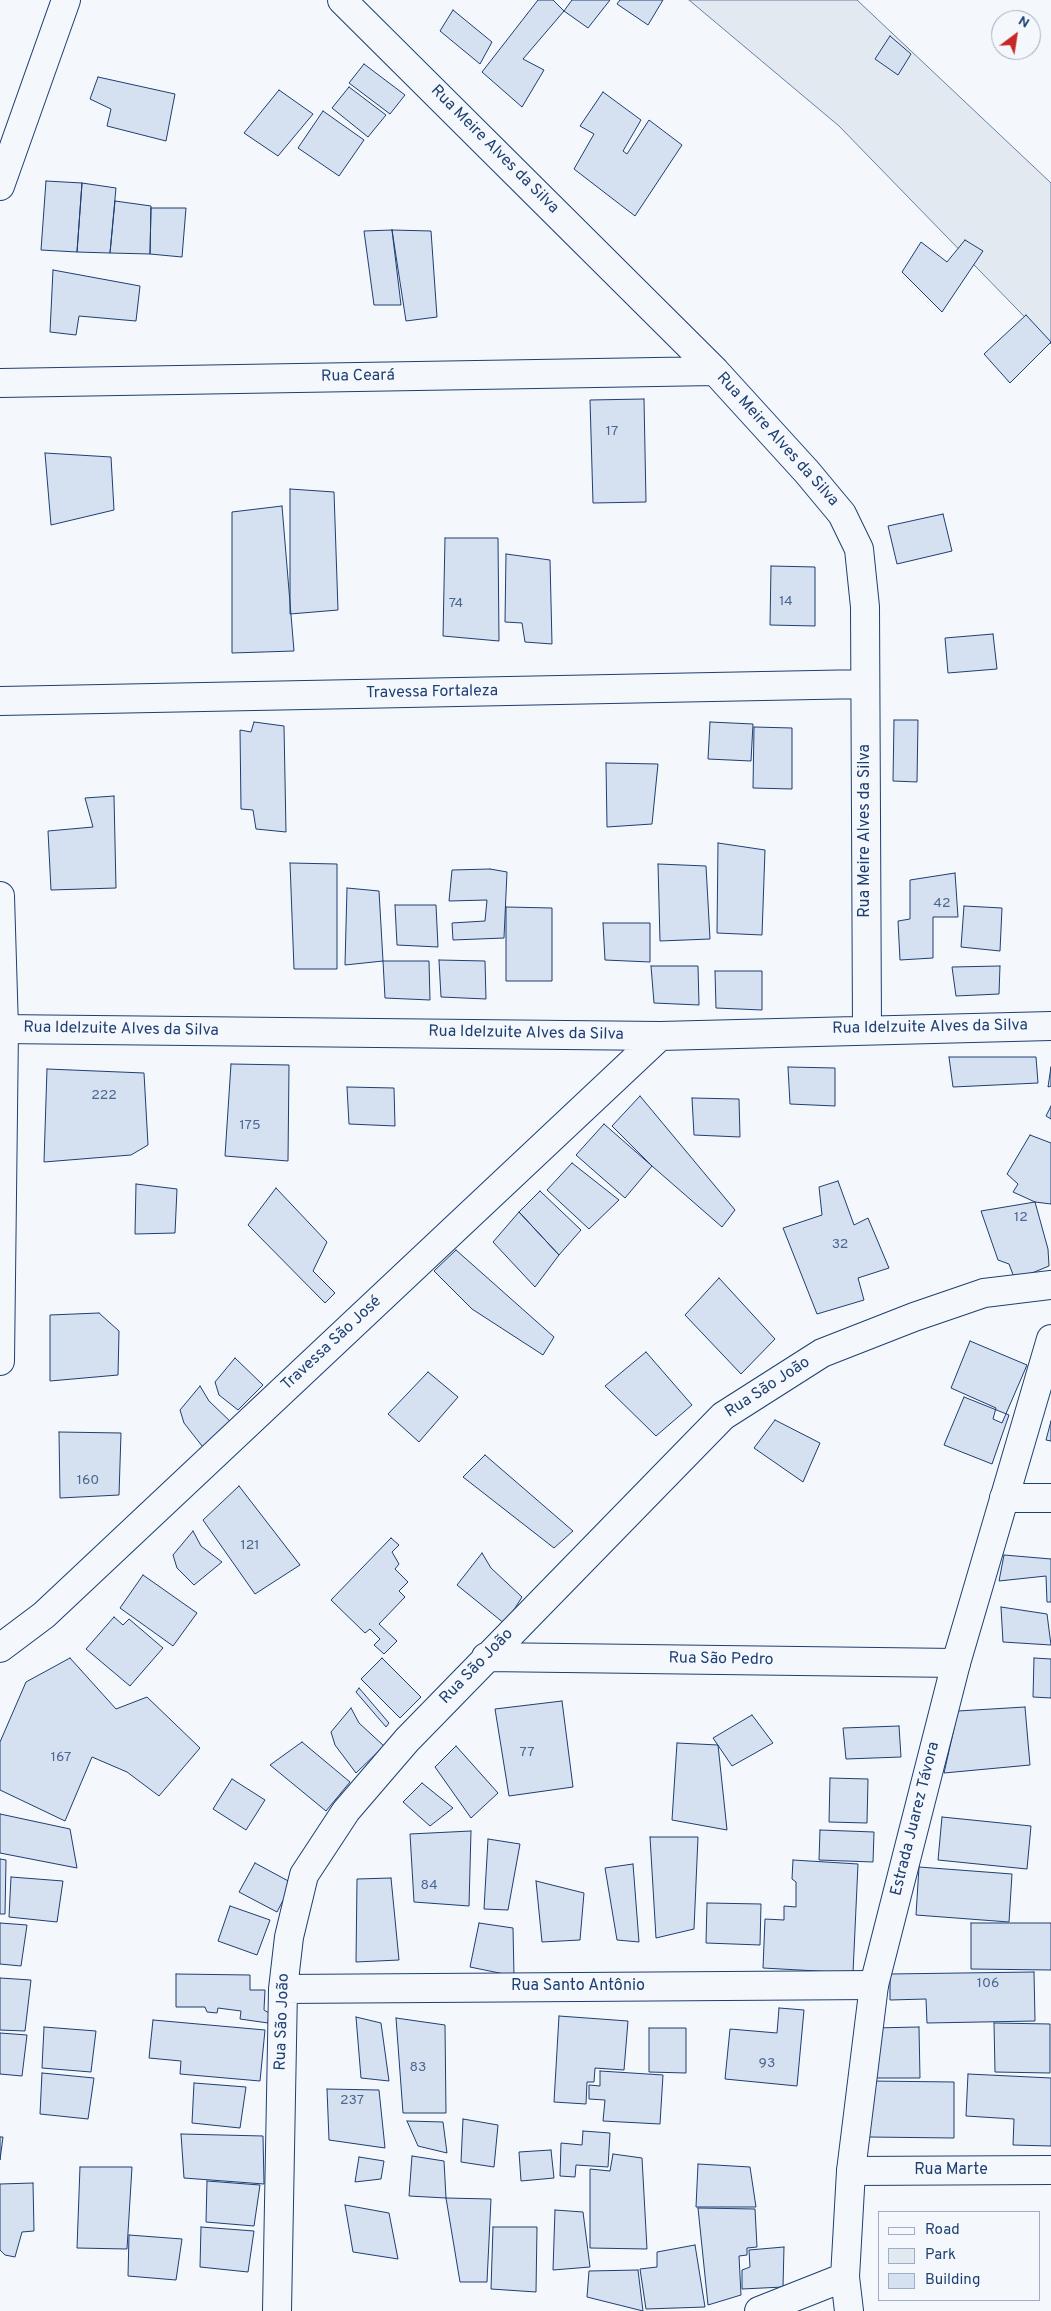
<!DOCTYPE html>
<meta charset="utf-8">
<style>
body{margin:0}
#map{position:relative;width:1051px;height:2311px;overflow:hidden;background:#f4f7fb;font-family:Overpass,sans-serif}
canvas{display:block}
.legend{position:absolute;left:878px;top:2211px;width:162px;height:90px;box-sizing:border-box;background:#f4f7fb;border:1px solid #9eadc5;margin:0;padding:6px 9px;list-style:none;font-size:15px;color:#1d3f73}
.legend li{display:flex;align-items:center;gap:10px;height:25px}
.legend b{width:25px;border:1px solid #9eadc5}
.north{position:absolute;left:991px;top:10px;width:50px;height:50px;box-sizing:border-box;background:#f4f7fb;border:1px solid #9eadc5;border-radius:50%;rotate:31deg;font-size:14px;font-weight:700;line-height:20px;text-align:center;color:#1d3f73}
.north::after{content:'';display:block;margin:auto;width:18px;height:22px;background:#c62828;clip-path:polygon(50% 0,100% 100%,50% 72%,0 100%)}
</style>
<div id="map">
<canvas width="1051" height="2311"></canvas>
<ul class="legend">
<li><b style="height:6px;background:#f4f7fb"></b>Road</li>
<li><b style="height:14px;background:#e3e9f0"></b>Park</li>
<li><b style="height:14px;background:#d5e0f0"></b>Building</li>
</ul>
<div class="north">N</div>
</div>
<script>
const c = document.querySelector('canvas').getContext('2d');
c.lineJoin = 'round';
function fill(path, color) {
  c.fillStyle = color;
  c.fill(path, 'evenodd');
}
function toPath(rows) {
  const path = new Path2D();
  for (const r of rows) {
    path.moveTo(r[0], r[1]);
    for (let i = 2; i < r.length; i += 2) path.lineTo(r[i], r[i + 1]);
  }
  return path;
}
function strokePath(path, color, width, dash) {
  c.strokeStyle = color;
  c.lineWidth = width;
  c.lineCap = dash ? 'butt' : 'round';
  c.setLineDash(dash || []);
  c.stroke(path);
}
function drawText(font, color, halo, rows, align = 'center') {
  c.font = font + ' Overpass,sans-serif';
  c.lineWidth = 4;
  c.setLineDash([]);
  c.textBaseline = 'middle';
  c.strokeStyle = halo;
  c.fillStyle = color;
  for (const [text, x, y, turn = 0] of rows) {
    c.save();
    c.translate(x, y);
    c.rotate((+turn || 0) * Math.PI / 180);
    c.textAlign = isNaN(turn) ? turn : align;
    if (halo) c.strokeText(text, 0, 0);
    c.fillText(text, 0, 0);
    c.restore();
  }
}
const green = toPath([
 [689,0,857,0,1051,183,1051,344,839,126,689,0]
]);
fill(green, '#e3e9f0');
strokePath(green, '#687fa3', 1);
const building = toPath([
 [538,0,553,0,564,11,523,59,544,70,522,107,482,72,538,0],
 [572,0,610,0,588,28,564,11,572,0],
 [620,0,663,0,648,25,617,4,620,0],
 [453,10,492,42,480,64,440,31,453,10],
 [890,36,911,54,898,75,875,59,890,36],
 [364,64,405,95,390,114,349,83,364,64],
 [98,77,175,94,166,141,107,126,111,109,90,99,98,77],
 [349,87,386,115,368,137,332,108,349,87],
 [279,90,313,114,278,156,244,133,279,90],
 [603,92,641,120,623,151,627,154,649,120,682,145,635,216,574,169,594,134,580,126,603,92],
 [323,111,364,140,339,176,298,148,323,111],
 [46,181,82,183,77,252,41,250,46,181],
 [82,183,116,188,110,253,77,252,82,183],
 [115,201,151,206,150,254,110,253,115,201],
 [151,208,186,208,182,257,150,254,151,208],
 [392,230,401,305,374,305,364,231,392,230],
 [392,230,431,231,437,317,406,321,392,230],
 [965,240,983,251,942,312,902,272,921,242,947,262,965,240],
 [53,270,140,286,136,321,79,316,76,335,50,332,53,270],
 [1026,315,1051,342,1010,383,984,354,1026,315],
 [644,399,646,502,593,503,590,400,644,399],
 [45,453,111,457,114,510,51,525,45,453],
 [290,489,334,492,338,610,290,614,290,489],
 [282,506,294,651,232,653,232,512,282,506],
 [943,514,952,551,897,564,888,526,943,514],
 [445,538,498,538,499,641,443,636,445,538],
 [506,554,550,560,552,644,525,642,522,623,505,622,506,554],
 [771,566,815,567,815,626,770,625,771,566],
 [993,634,997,669,948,673,945,638,993,634],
 [894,720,918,720,917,782,893,781,894,720],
 [254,722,284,726,286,832,256,829,253,810,241,809,240,730,251,732,254,722],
 [710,722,753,724,751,761,708,759,710,722],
 [754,727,792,728,792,789,753,788,754,727],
 [606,763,658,764,652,824,607,827,606,763],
 [114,796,116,888,51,890,48,831,93,827,85,798,114,796],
 [718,843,765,850,762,935,717,933,718,843],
 [290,863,337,864,337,969,294,969,290,863],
 [658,864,706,866,710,939,660,941,658,864],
 [490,869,507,872,504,938,453,940,452,923,485,921,487,900,449,901,452,870,490,869],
 [955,873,958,917,933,917,933,958,900,960,898,921,910,919,910,880,955,873],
 [347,888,379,891,383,961,345,965,347,888],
 [395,905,436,905,438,947,397,945,395,905],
 [964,906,1002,908,1000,951,961,947,964,906],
 [506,907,552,908,552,981,506,981,506,907],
 [603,923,650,923,650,962,605,960,603,923],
 [439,960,485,961,486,999,441,997,439,960],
 [383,961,429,961,430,1000,385,998,383,961],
 [651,966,698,966,699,1005,654,1003,651,966],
 [1000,966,999,994,956,996,952,967,1000,966],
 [715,971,762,971,762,1010,716,1008,715,971],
 [949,1057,1036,1057,1038,1083,953,1087,949,1057],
 [231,1064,289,1065,288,1161,225,1156,231,1064],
 [788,1067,835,1068,835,1106,790,1104,788,1067],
 [1051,1067,1051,1086,1048,1087,1051,1067],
 [47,1069,144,1073,148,1145,131,1155,44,1162,47,1069],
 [347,1087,394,1088,395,1126,349,1124,347,1087],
 [640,1096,735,1210,722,1227,652,1166,612,1126,640,1096],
 [692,1098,739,1099,740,1137,694,1135,692,1098],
 [1051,1106,1051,1119,1046,1116,1051,1106],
 [604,1124,652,1166,625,1198,576,1155,604,1124],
 [1030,1135,1051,1143,1051,1204,1035,1202,1013,1192,1018,1184,1007,1174,1030,1135],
 [572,1163,619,1200,589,1229,547,1190,572,1163],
 [838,1181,854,1225,868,1218,889,1268,858,1278,864,1300,817,1314,783,1228,822,1215,819,1187,838,1181],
 [136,1184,177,1189,175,1233,135,1234,136,1184],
 [276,1188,327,1242,313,1271,335,1293,325,1303,248,1225,276,1188],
 [540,1191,581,1230,559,1255,519,1212,540,1191],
 [1035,1202,1048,1249,1049,1266,1015,1280,1009,1264,998,1260,981,1211,1035,1202],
 [519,1212,559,1255,535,1287,493,1242,519,1212],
 [456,1250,554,1337,543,1355,472,1309,434,1271,456,1250],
 [719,1278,775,1339,741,1374,685,1315,719,1278],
 [99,1313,119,1331,118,1375,50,1381,50,1315,99,1313],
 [970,1341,1027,1365,1002,1423,993,1419,996,1408,951,1388,970,1341],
 [646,1352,692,1405,656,1436,605,1386,646,1352],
 [235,1358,263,1385,238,1410,219,1395,215,1382,235,1358],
 [428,1372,458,1397,419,1442,388,1414,428,1372],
 [200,1386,209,1401,233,1424,206,1451,184,1423,180,1410,200,1386],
 [964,1397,1009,1415,992,1464,944,1445,964,1397],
 [775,1420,820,1443,803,1482,754,1448,775,1420],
 [1051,1421,1051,1441,1046,1440,1051,1421],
 [59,1432,121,1433,119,1495,60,1498,59,1432],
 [485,1455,573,1531,554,1548,463,1477,485,1455],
 [239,1486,300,1565,255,1594,203,1520,239,1486],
 [193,1531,201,1546,222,1562,194,1585,177,1568,173,1555,193,1531],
 [391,1538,399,1545,392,1552,399,1564,395,1569,408,1582,399,1591,405,1597,379,1624,397,1641,384,1654,374,1645,380,1639,370,1629,365,1633,331,1600,391,1538],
 [482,1553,491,1568,522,1597,505,1624,457,1585,482,1553],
 [1004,1555,1051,1559,1051,1602,1047,1602,1046,1576,999,1581,1004,1555],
 [143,1575,197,1613,173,1646,120,1608,143,1575],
 [1001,1607,1047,1614,1051,1645,1003,1642,1001,1607],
 [114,1617,123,1625,129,1619,163,1648,130,1686,86,1649,114,1617],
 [70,1658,116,1709,147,1697,200,1748,159,1796,127,1772,92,1757,65,1821,0,1790,0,1742,26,1682,70,1658],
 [382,1658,421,1697,400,1718,361,1679,382,1658],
 [1034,1658,1051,1659,1051,1698,1033,1697,1034,1658],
 [359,1688,389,1723,386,1727,356,1692,359,1688],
 [562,1701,573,1787,509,1796,495,1709,562,1701],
 [1025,1707,1030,1765,944,1773,958,1711,1025,1707],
 [351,1708,359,1723,384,1746,356,1773,335,1745,331,1732,351,1708],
 [752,1715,773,1743,732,1766,713,1738,752,1715],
 [899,1726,901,1757,846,1759,843,1728,899,1726],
 [302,1742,350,1782,326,1811,270,1765,302,1742],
 [677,1743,718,1745,727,1830,672,1820,677,1743],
 [456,1746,498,1793,471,1818,435,1767,456,1746],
 [830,1778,868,1779,867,1823,829,1822,830,1778],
 [232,1779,265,1800,246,1830,213,1809,232,1779],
 [422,1783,453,1808,430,1826,403,1802,422,1783],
 [0,1814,70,1829,77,1868,0,1853,0,1814],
 [942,1817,1031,1826,1027,1869,938,1860,942,1817],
 [820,1830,874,1832,873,1862,819,1860,820,1830],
 [471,1831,469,1906,414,1902,410,1834,471,1831],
 [650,1837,698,1837,694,1929,656,1938,650,1837],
 [488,1839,520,1844,508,1910,484,1909,488,1839],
 [0,1859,6,1860,5,1914,0,1914,0,1859],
 [793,1860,858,1864,853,1973,763,1968,765,1919,784,1920,784,1906,796,1907,796,1882,792,1879,793,1860],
 [255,1863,292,1883,277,1912,239,1892,255,1863],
 [633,1864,639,1942,617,1940,605,1868,633,1864],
 [919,1867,1012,1874,1009,1922,916,1915,919,1867],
 [11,1877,63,1881,57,1922,9,1917,11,1877],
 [391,1878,399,1960,356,1962,357,1879,391,1878],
 [536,1881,584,1893,580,1940,542,1942,536,1881],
 [707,1903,761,1904,760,1945,706,1943,707,1903],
 [230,1906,270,1920,257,1955,218,1941,230,1906],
 [0,1923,27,1925,21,1966,0,1964,0,1923],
 [479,1923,513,1928,514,1976,470,1967,479,1923],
 [971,1923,1051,1923,1051,1970,971,1969,971,1923],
 [1034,1972,1035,2021,927,2023,926,1999,890,2000,890,1974,1034,1972],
 [176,1974,250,1975,250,1990,265,1990,264,2010,269,2013,268,2023,240,2019,241,2011,218,2008,217,2013,207,2012,205,2007,176,2007,176,1974],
 [0,1978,31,1980,25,2031,0,2030,0,1978],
 [779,2008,804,2010,797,2086,725,2079,730,2029,777,2033,779,2008],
 [559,2016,628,2021,624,2070,595,2068,594,2082,587,2082,586,2104,554,2102,559,2016],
 [356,2017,381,2023,389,2081,361,2078,356,2017],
 [396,2018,445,2025,446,2113,403,2113,396,2018],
 [153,2020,265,2030,260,2081,180,2074,181,2061,149,2058,153,2020],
 [994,2023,1050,2024,1050,2073,995,2072,994,2023],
 [44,2027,96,2031,91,2072,42,2068,44,2027],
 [919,2027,920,2078,874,2078,873,2028,919,2027],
 [649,2028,686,2028,686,2073,649,2072,649,2028],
 [0,2033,27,2035,22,2076,0,2074,0,2033],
 [600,2071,663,2075,660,2124,603,2121,605,2100,589,2099,589,2085,600,2086,600,2071],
 [42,2073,94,2078,88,2119,40,2114,42,2073],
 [968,2074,1051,2078,1051,2146,1013,2145,1014,2119,966,2116,968,2074],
 [869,2081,954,2082,954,2138,869,2137,869,2081],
 [194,2083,246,2087,240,2128,192,2123,194,2083],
 [327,2089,379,2090,385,2148,329,2140,327,2089],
 [463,2119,498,2125,494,2167,461,2162,463,2119],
 [407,2121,443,2122,447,2153,418,2146,407,2121],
 [583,2131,610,2133,608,2167,576,2165,575,2177,560,2176,561,2143,582,2145,583,2131],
 [181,2134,263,2136,264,2184,184,2178,181,2134],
 [0,2137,3,2137,0,2160,0,2137],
 [551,2150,554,2178,521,2181,519,2152,551,2150],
 [613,2154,642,2158,647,2249,590,2248,590,2169,610,2171,613,2154],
 [412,2156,444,2161,446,2198,409,2196,412,2156],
 [359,2157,384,2161,381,2179,355,2182,359,2157],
 [698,2164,750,2167,756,2207,696,2207,698,2164],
 [80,2167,132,2167,127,2249,77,2248,80,2167],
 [207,2181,260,2185,254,2226,206,2222,207,2181],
 [33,2183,34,2231,22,2232,15,2257,5,2255,0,2250,0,2184,33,2183],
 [446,2198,491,2199,487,2282,460,2282,446,2198],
 [345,2205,389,2213,398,2259,353,2252,345,2205],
 [698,2208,755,2209,757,2247,747,2248,747,2255,739,2256,741,2295,708,2305,698,2208],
 [555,2210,583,2212,590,2267,553,2270,555,2210],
 [201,2227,254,2231,248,2272,200,2267,201,2227],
 [493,2227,537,2227,536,2292,491,2289,493,2227],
 [129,2235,182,2239,176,2280,128,2276,129,2235],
 [695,2245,705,2307,646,2309,640,2269,657,2267,657,2252,695,2245],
 [784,2247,783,2287,742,2289,742,2270,750,2267,749,2250,784,2247],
 [638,2270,643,2311,587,2297,589,2271,638,2270]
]);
fill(building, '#d5e0f0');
strokePath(building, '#1d3f73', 1);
const minor = toPath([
 [342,0,715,371,807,472,842,514,859,549,865,607,867,1029],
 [0,383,715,371],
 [0,701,865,684],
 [0,1029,660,1036,1051,1026],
 [1004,1498,1051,1498],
 [0,1648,44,1615,660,1036],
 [486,1657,956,1663],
 [283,1989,874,1985],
 [851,2171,1051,2170],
 [277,2311,283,1989,289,1937,304,1875,346,1811,407,1740,723,1416,822,1353,914,1317,984,1293,1051,1285]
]);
const tertiary = toPath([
 [0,186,66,0],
 [0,896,4,1029,0,1361],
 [759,2311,845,2277],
 [849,2311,845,2277,851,2171,874,1985,956,1663,1051,1339]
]);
strokePath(minor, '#1d3f73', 30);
strokePath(tertiary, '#1d3f73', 30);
strokePath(minor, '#f4f7fb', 28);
strokePath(tertiary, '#f4f7fb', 28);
drawText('14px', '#4b6792', null, [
 ["17",612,432],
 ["14",786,602],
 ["74",456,604],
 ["42",942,904],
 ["222",104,1096],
 ["175",250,1126],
 ["12",1021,1218],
 ["32",840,1245],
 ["160",88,1481],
 ["121",250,1546],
 ["77",527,1753],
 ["167",61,1758],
 ["84",429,1886],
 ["106",988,1984],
 ["93",767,2064],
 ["83",418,2068],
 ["237",352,2101]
]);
drawText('16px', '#1d3f73', '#f4f7fb', [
 ["Rua Meire Alves da Silva",494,150,45],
 ["Rua Ceará",358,377,-1],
 ["Rua Meire Alves da Silva",777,440,48],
 ["Travessa Fortaleza",432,693,-1],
 ["Rua Meire Alves da Silva",866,831,-90],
 ["Rua Idelzuite Alves da Silva",930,1028,-1],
 ["Rua Idelzuite Alves da Silva",121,1030,1],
 ["Rua Idelzuite Alves da Silva",526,1034,1],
 ["Travessa São José",332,1344,-43],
 ["Rua São João",768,1388,-33],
 ["Rua São Pedro",721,1660,1],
 ["Rua São João",477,1667,-46],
 ["Estrada Juarez Távora",916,1819,-76],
 ["Rua Santo Antônio",578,1987],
 ["Rua São João",283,2022,-88],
 ["Rua Marte",951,2171]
]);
</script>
